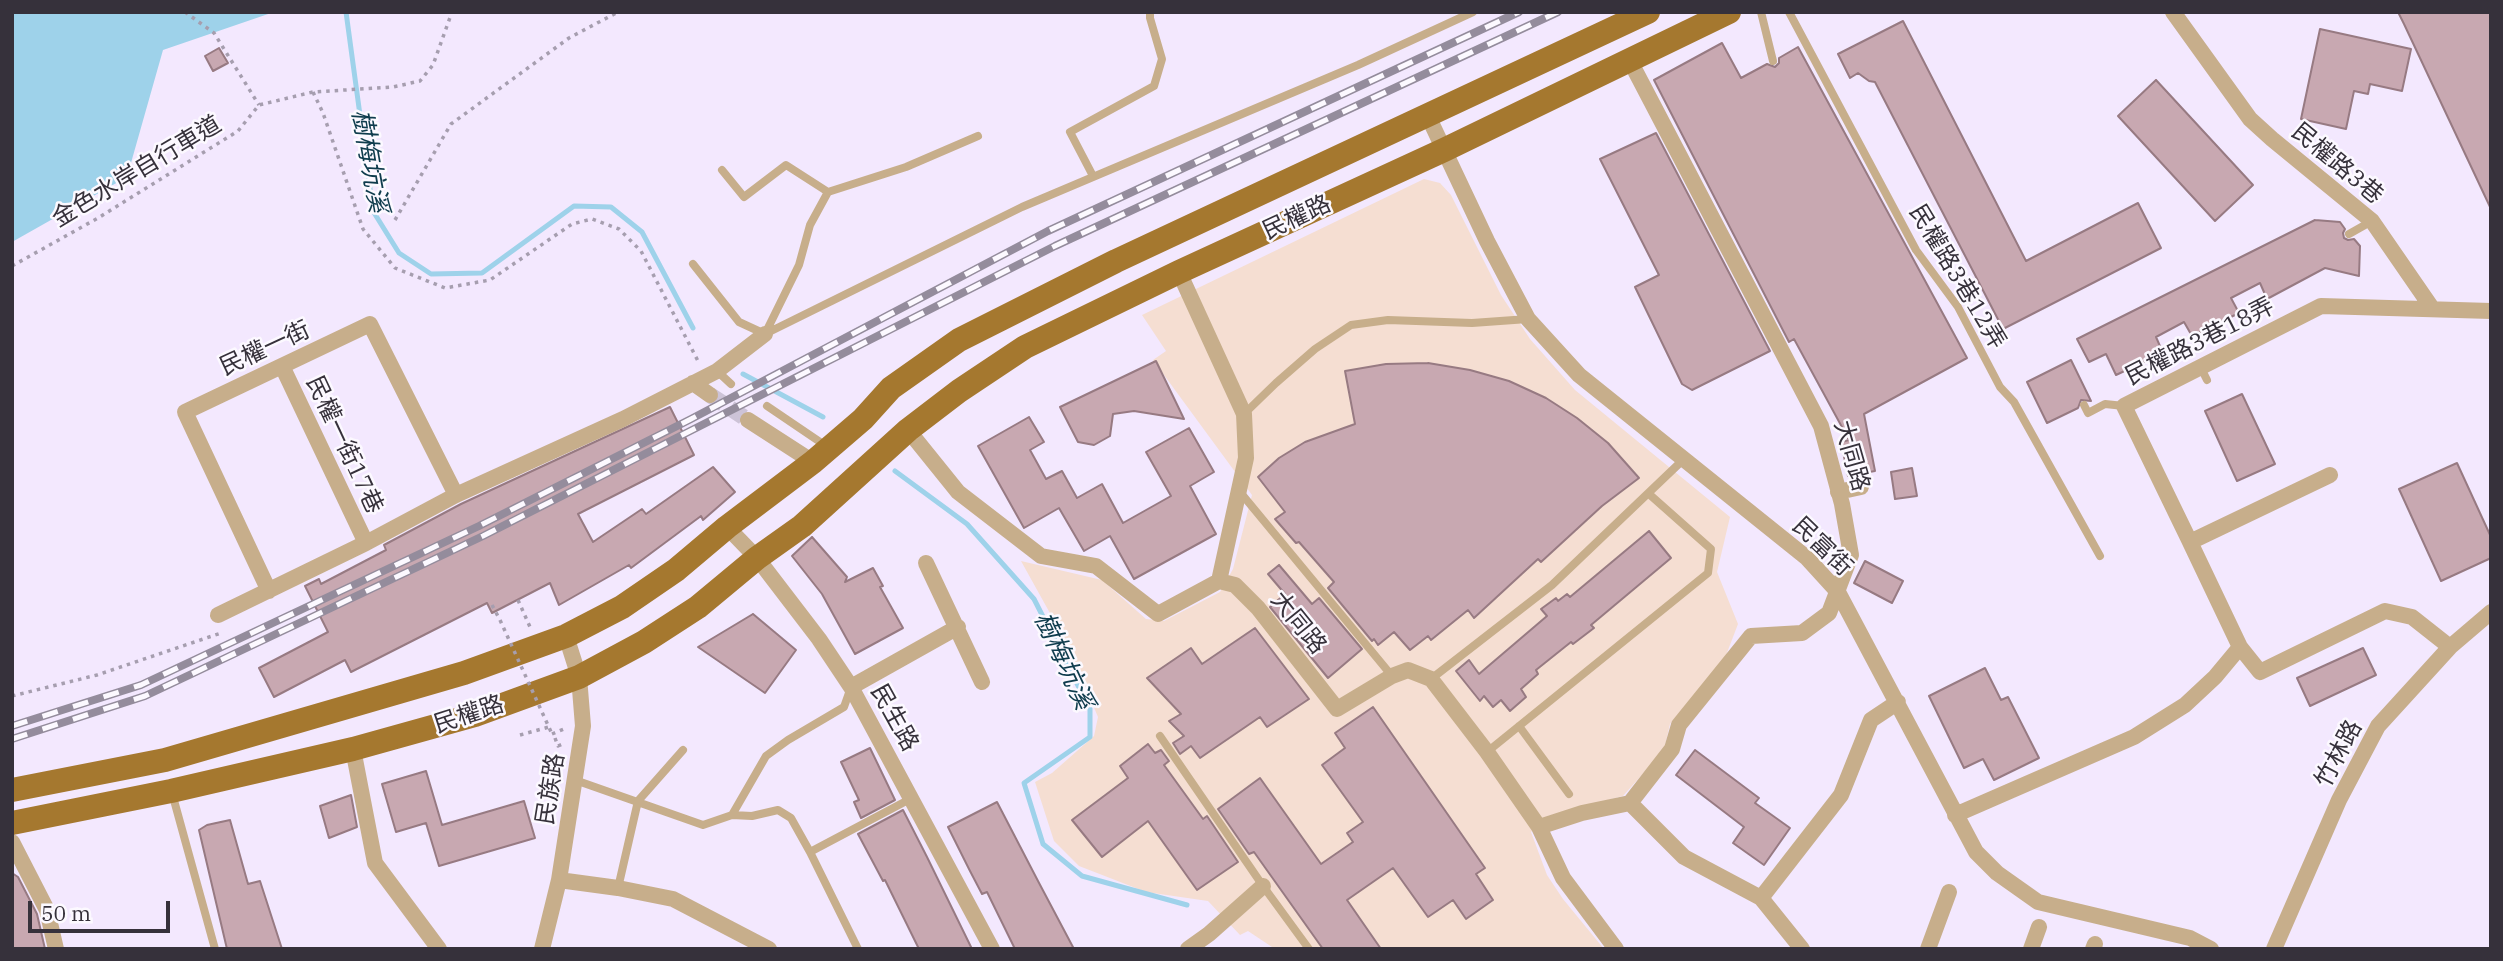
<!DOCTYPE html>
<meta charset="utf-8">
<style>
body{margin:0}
#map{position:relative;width:2503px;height:961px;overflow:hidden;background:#f3e8fe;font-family:"IBM Plex Serif",serif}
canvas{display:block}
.frame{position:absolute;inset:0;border:14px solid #36313b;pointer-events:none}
.scale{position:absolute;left:28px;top:901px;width:142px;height:32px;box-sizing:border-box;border:4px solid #36313b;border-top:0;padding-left:9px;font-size:21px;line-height:24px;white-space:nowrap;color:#36313b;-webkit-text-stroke:5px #fcf9ff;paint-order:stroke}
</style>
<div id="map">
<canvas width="2503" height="961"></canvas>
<div class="frame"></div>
<div class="scale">50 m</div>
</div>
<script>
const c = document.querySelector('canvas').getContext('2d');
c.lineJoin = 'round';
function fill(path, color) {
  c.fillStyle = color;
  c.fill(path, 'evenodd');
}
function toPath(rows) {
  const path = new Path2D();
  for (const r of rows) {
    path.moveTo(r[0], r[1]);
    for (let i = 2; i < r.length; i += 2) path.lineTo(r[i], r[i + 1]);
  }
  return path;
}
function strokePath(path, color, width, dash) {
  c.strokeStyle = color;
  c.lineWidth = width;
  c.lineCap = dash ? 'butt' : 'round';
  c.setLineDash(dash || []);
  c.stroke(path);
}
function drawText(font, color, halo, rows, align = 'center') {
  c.font = font + ' "IBM Plex Serif","Noto Sans TC",serif';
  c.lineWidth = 5;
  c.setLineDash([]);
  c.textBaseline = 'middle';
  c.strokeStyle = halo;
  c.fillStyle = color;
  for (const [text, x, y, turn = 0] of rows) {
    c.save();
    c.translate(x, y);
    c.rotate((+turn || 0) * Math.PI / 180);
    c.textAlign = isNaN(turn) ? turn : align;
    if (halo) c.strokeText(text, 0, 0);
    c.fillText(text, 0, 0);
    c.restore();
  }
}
fill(toPath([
 [1424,179,1440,183,1451,195,1501,295,1530,339,1575,390,1730,517,1717,572,1738,624,1725,658,1670,724,1664,750,1623,796,1548,816,1531,832,1547,875,1563,899,1604,949,1275,949,1248,931,1240,935,1208,901,1146,892,1079,866,1054,841,1035,782,1052,773,1094,736,1098,717,1066,642,1021,561,1102,580,1146,619,1164,621,1220,592,1233,569,1252,495,1153,360,1166,351,1142,315]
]), '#f5ded2');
fill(toPath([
 [12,12,274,12,163,50,127,177,12,242]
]), '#9ed2ea');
strokePath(toPath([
 [346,12,373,211,399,253,431,274,482,273,574,206,611,207,642,232,693,328],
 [743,374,823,417],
 [895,471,967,524,1034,599,1090,709,1090,737,1024,783,1043,844,1082,876,1187,905]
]), '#9ed2ea', 5);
const building = toPath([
 [2398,12,2491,12,2491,209,2404,24,2398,12],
 [1903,21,2026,261,2138,203,2161,248,2003,329,1875,82,1869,81,1858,73,1850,78,1838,54,1903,21],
 [2320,29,2411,49,2402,91,2370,84,2368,94,2354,91,2346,129,2301,119,2320,29],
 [1722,43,1741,78,1767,64,1775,67,1779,63,1779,58,1798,47,1967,358,1864,414,1875,471,1848,476,1841,442,1849,440,1794,339,1789,342,1654,80,1722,43],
 [219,48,228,63,213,71,205,56,219,48],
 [2156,80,2253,185,2215,221,2118,116,2156,80],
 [1656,133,1770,351,1692,390,1682,384,1635,287,1659,275,1600,159,1656,133],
 [2315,220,2340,222,2345,229,2343,233,2344,238,2348,240,2354,239,2360,246,2359,276,2325,268,2267,299,2260,283,2231,298,2239,313,2192,336,2184,322,2156,337,2163,353,2116,375,2106,354,2089,362,2077,339,2315,220],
 [2071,360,2091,401,2081,400,2078,408,2047,423,2027,382,2071,360],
 [1156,361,1184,419,1134,411,1113,414,1110,436,1094,445,1078,442,1060,407,1156,361],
 [1428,363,1470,370,1509,381,1546,398,1577,418,1608,443,1639,478,1602,506,1541,562,1538,559,1474,618,1468,610,1431,640,1428,636,1410,650,1394,632,1378,645,1374,639,1372,641,1328,588,1334,582,1299,542,1296,543,1275,519,1285,512,1258,477,1279,458,1305,442,1355,424,1345,371,1386,364,1428,363],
 [2242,394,2275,464,2237,481,2205,411,2242,394],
 [670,407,694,455,578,514,593,542,642,509,646,514,713,467,735,492,703,520,701,516,631,568,629,565,559,605,550,583,492,613,487,603,351,672,345,660,274,697,259,668,328,632,305,586,319,579,321,584,386,550,384,545,461,504,670,407],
 [1029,417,1044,442,1030,450,1046,479,1062,471,1077,498,1102,484,1123,523,1171,496,1146,452,1189,428,1214,472,1190,486,1216,534,1134,579,1110,536,1084,551,1059,508,1024,528,978,446,1029,417],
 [2457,463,2491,537,2491,558,2441,581,2399,489,2457,463],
 [1912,468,1917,496,1895,499,1891,472,1912,468],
 [1649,531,1671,558,1591,625,1594,628,1573,644,1571,642,1536,670,1538,674,1521,689,1526,697,1510,711,1501,700,1493,707,1484,696,1480,701,1456,671,1469,660,1479,674,1547,616,1541,609,1556,598,1558,601,1567,594,1570,597,1649,531],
 [812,537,847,577,845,582,873,568,883,586,880,587,903,628,855,654,822,594,792,556,812,537],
 [1865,561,1903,581,1892,603,1854,583,1865,561],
 [1279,565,1312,604,1319,598,1362,649,1328,678,1270,607,1285,594,1268,574,1279,565],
 [753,614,796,650,765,693,698,647,753,614],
 [1255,628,1309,699,1267,727,1260,717,1200,758,1191,746,1180,754,1173,743,1184,736,1169,721,1181,714,1147,678,1191,648,1202,664,1255,628],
 [2363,648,2376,675,2310,706,2297,678,2363,648],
 [1985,668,2001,700,2008,697,2039,758,1994,780,1983,759,1964,768,1929,696,1985,668],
 [1373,707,1485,868,1476,874,1493,900,1466,919,1453,900,1428,917,1393,868,1347,900,1381,949,1323,949,1254,852,1249,854,1218,809,1260,778,1321,864,1353,842,1347,833,1363,822,1322,765,1345,748,1335,733,1373,707],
 [1148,744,1155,753,1161,750,1169,761,1164,765,1203,819,1207,816,1238,862,1197,890,1148,821,1102,857,1072,820,1128,778,1120,766,1148,744],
 [870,748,895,800,861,818,854,802,859,800,841,762,870,748],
 [1695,750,1759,798,1755,803,1790,828,1764,865,1733,843,1744,827,1676,775,1695,750],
 [426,771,442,825,524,801,535,838,439,866,426,823,396,832,382,784,426,771],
 [351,795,357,827,329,838,320,806,351,795],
 [997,802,1038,881,1074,949,1015,949,987,892,982,894,970,871,948,827,997,802],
 [903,810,927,857,972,949,919,949,885,880,883,881,858,834,903,810],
 [230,820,248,884,260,881,282,949,227,949,199,830,207,825,230,820],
 [12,873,18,877,37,914,45,949,12,949,12,873]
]);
fill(building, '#c8a8b1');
strokePath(building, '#977a82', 2);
strokePath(toPath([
 [710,395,748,420]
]), '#cdc3d7', 16, [16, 8]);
strokePath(toPath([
 [185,12,214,33,259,105],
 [313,92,323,113,363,229,395,268,445,288,490,280,572,224,592,219,619,229,641,251,698,361],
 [395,220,451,124,569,38,618,12],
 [12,266,98,218,238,131,259,105,313,92,393,87,420,81,433,65,452,12],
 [518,600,530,627],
 [492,605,500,620],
 [12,696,97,675,221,633],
 [552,734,564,729,565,732],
 [520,735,549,727],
 [555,738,558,746,565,743]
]), '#a69eaf', 3.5, [3.5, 5]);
strokePath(toPath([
 [1761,12,1773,61],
 [1789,12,1916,250,1958,307,2000,387,2014,402,2100,556],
 [722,170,744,197,786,165,828,192],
 [1093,176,1070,132,1154,86,1162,59,1150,18,1150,12],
 [2349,234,2372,221],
 [693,264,739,322,765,334],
 [765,334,1022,207,1358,65,1473,12],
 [765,334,799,265,810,225,828,192,906,167,978,136],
 [2200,366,2207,380],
 [717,371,731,384],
 [2084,405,2088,413,2105,404,2124,406],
 [767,406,826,446],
 [1244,414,1276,383,1315,349,1351,325,1388,320,1472,323,1528,319],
 [1240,492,1392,676],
 [1431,679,1552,585,1685,458],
 [1519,726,1569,794],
 [1160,736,1263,886,1309,949],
 [1487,752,1708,573,1711,549,1649,494],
 [575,780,703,825,732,815],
 [172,793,215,949],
 [810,852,791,818,778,810,752,816,732,815,766,756,788,740,844,707,850,690],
 [618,888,638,801,683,750],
 [858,949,810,852,912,798]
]), '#c7ae8b', 8);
strokePath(toPath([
 [2173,12,2250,119,2272,139,2372,221,2432,308],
 [1428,116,1487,241,1528,319,1579,375,1807,558,1838,592,1976,852,1997,873,2038,902,2190,938,2211,949],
 [1179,272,1244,414,1246,458,1219,581],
 [282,366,366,543],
 [693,383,710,395],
 [748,420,813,462],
 [908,430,958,492,1041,556,1096,566,1158,614,1219,581,1235,585,1258,608,1337,709,1392,676,1408,670,1431,679,1487,752,1539,827,1563,878,1616,949],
 [2330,475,2190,542,2124,406,2321,306,2491,311],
 [1838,492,1861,487],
 [727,527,757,558,819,639,851,687,992,949],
 [2190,542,2240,647,2260,672,2385,611,2412,617,2450,647],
 [926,563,982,682],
 [269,591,185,412,370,324,456,495],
 [218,615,366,543,456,495,623,419,717,371,765,334],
 [851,687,958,627],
 [353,749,375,863,439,949],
 [1630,803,1684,857,1761,898,1802,949],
 [1955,815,2134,737,2185,705,2215,677,2240,647],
 [1539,827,1582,813,1630,803,1672,749,1679,725,1751,636,1802,633,1829,613,1851,555,1842,504,1821,426,1629,59],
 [12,842,47,910,56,949],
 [559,880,618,888,673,899,769,949],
 [1761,898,1841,795,1871,720,1898,702],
 [542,949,559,880,583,726,579,677,566,636],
 [1188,949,1209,934,1263,886],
 [1928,949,1949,892],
 [2031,949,2039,927],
 [2093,949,2095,944],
 [2274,949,2339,800,2378,726,2450,647,2491,612]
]), '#c7ae8b', 16);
strokePath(toPath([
 [12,790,165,760,464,673,566,636,622,607,676,570,727,527,813,462,863,419,891,388,959,340,1116,261,1648,12],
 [12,823,171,791,353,749,475,715,579,677,644,642,698,607,757,558,802,526,908,430,959,391,1025,347,1179,272,1444,150,1729,12]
]), '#a5782f', 24);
const rail = toPath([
 [12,726,141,685,479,526,691,419,1048,231,1519,12],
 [12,739,145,696,483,536,1055,246,1558,12]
]);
strokePath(rail, '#948c9c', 8);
strokePath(rail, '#fcf9ff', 5, [16]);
strokePath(toPath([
 [500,620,552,734]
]), '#a69eaf', 3.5, [3.5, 5]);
drawText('24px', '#36313b', '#fcf9ff', [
 ["民權路3巷",2337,164,40],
 ["金色水岸自行車道",137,172,-31],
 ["民權路",1297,218,-25],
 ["民權路3巷12弄",1957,277,59],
 ["民權路3巷18弄",2200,342,-27],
 ["民權一街",265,349,-25],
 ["民權一街17巷",344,445,65],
 ["大同路",1851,456,74],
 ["民富街",1822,547,44],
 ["大同路",1298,623,51],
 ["民權路",469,715,-18],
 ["民生路",894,718,61],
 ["竹林路",2339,754,-62],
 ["民族路",551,789,-81]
]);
drawText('italic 26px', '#0f3c4d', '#fcf9ff', [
 ["樹梅坑溪",369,161,80],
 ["樹梅坑溪",1063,661,65]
]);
</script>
